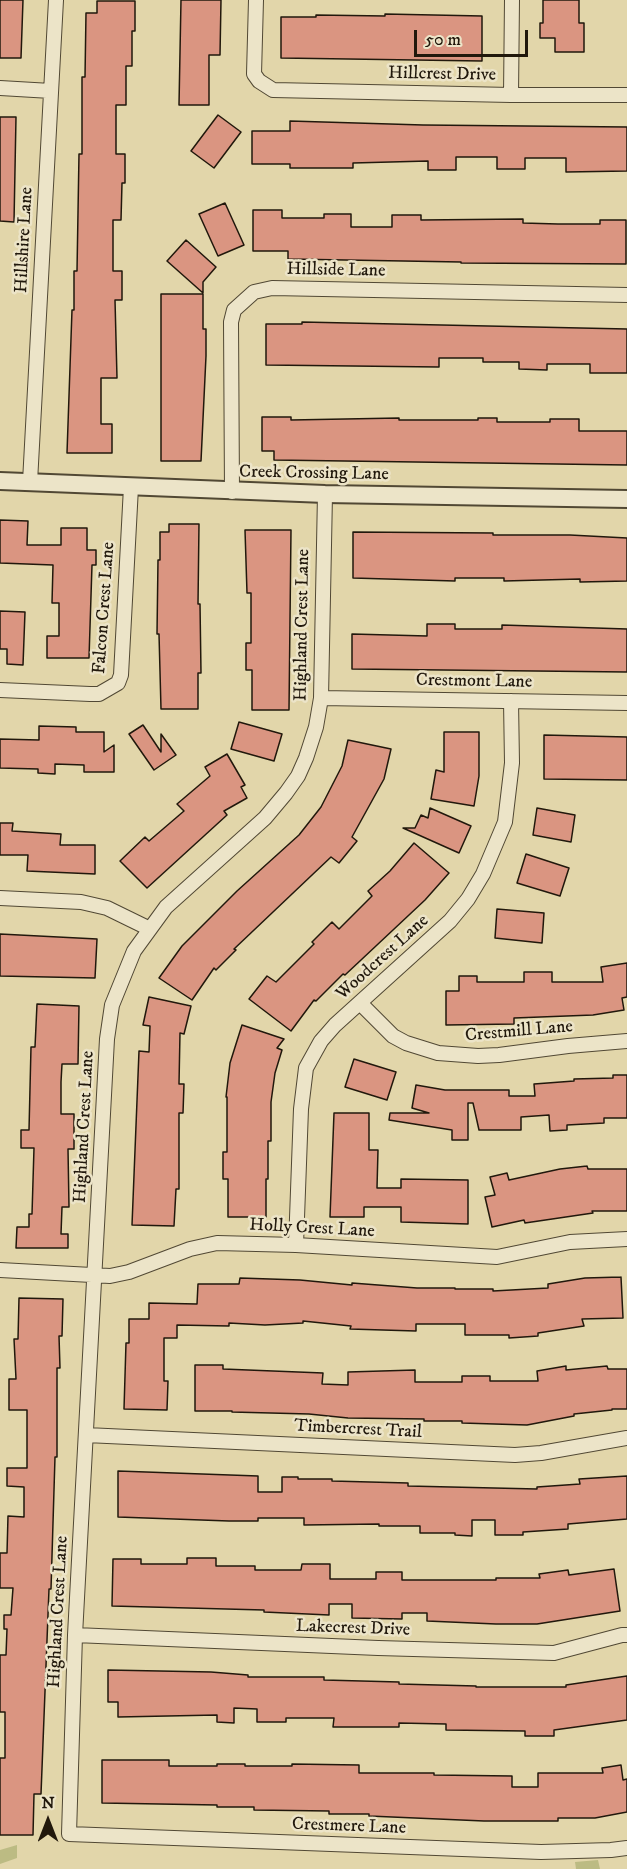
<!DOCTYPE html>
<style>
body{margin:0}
#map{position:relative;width:627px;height:1869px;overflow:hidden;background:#e2d6aa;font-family:"IM FELL DW Pica",serif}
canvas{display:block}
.north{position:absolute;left:18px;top:1791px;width:60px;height:60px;-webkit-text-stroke:4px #ece4c8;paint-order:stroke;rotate:0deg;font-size:16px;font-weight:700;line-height:24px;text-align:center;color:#21180c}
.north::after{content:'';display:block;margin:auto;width:21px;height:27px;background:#21180c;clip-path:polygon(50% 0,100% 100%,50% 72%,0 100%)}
.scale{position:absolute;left:414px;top:30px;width:114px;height:27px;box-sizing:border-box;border:3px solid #21180c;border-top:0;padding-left:8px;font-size:18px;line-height:21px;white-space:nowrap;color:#21180c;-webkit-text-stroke:4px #ece4c8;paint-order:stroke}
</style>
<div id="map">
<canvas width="627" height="1869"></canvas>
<div class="north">N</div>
<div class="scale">50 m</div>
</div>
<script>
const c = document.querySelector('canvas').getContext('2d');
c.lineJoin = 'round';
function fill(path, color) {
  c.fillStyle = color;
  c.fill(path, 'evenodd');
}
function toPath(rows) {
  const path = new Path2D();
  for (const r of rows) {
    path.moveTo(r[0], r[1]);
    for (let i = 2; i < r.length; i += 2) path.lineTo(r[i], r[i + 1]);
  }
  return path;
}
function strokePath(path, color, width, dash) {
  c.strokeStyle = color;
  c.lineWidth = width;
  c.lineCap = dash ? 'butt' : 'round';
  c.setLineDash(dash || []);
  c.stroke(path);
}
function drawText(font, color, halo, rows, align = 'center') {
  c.font = font + ' "IM FELL DW Pica",serif';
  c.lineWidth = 5;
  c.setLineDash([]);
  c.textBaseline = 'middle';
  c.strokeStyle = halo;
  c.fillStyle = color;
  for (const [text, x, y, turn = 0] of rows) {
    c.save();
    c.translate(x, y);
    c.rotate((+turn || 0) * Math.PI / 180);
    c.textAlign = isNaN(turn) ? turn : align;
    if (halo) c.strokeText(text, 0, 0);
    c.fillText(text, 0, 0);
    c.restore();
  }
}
fill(toPath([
 [17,1845,17,1858,0,1864,0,1850],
 [598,1860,600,1869,576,1869,575,1862]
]), '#bcbb83');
const building = toPath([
 [0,0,23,0,21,58,0,58,0,0],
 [181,0,221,0,220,55,209,55,209,105,179,105,181,0],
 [543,0,579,0,579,23,584,23,584,52,555,52,555,38,540,38,540,23,543,23,543,0],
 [97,1,135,1,135,31,132,31,132,66,126,66,126,105,116,105,116,154,125,154,125,183,122,183,121,220,113,220,113,271,122,271,122,300,115,300,117,378,101,378,101,424,112,424,112,453,67,453,72,310,74,310,74,271,77,271,79,154,82,154,82,77,85,77,86,13,97,13,97,1],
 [385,14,482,16,482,61,281,58,281,17,316,17,316,15,385,16,385,14],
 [218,115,241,132,214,168,191,151,218,115],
 [0,117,16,117,14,222,0,221,0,117],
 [290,121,423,125,627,127,627,171,566,172,566,158,525,158,525,169,497,169,497,157,456,157,456,170,428,170,428,161,353,163,353,168,290,168,290,164,252,164,252,131,290,131,290,121],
 [225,203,244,245,218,256,199,214,225,203],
 [253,210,282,210,282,218,324,218,324,214,351,214,351,227,392,227,392,215,421,215,421,220,523,219,523,223,558,224,600,224,600,220,626,220,626,264,461,263,461,262,288,259,288,251,253,251,253,210],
 [186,240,216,267,203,282,203,293,167,261,186,240],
 [161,294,203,294,203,329,206,329,206,356,201,461,161,461,161,294],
 [302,322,627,329,627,373,590,373,590,364,547,364,547,370,519,369,519,362,483,362,483,358,439,358,439,367,266,365,266,324,302,324,302,322],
 [262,417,291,417,291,420,399,418,399,420,478,420,478,418,497,418,497,422,550,422,550,419,579,419,579,431,627,431,627,465,274,460,274,451,262,451,262,417],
 [0,520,28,521,27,545,61,545,61,528,87,528,87,550,96,550,96,565,92,565,89,658,47,658,47,636,59,636,59,603,52,603,53,565,0,563,0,520],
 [169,524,199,524,198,604,200,604,201,673,198,673,198,709,161,709,159,634,157,634,158,560,160,560,160,532,169,532,169,524],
 [245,530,291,530,289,710,252,710,252,670,246,670,246,643,251,643,251,593,247,593,245,530],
 [353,532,493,533,493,535,570,535,627,538,627,581,580,582,580,579,504,581,504,578,455,578,455,581,353,578,353,532],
 [0,611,25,612,23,665,7,664,7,649,0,649,0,611],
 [427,624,455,624,455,629,502,629,502,625,627,629,627,672,352,669,352,634,427,636,427,624],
 [239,722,282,734,274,761,231,749,239,722],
 [143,725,161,752,161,734,176,755,154,770,129,734,143,725],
 [39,726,76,727,76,732,104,732,104,752,114,745,114,772,84,772,84,765,55,764,55,774,38,773,38,769,0,768,0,739,39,740,39,726],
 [444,732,479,732,479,776,474,806,431,799,436,770,444,772,444,732],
 [544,735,627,737,627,780,544,779,544,735],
 [348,740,391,749,384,779,352,837,357,841,339,863,331,857,234,949,236,950,216,970,214,968,192,1000,159,978,182,946,237,891,299,835,321,807,342,766,348,740],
 [227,754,245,785,241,787,247,798,224,811,227,815,147,888,120,861,145,837,149,841,184,811,177,804,210,776,205,767,227,754],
 [430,808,471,826,459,853,403,828,415,828,421,815,428,818,430,808],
 [537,808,575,815,571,842,533,835,537,808],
 [0,823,13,823,12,831,61,834,60,845,95,845,95,874,27,871,28,855,0,855,0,823],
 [414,843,449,873,425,900,345,975,343,974,316,1001,314,1000,291,1031,249,999,267,976,276,982,314,944,312,942,332,922,339,929,372,896,368,891,390,871,414,843],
 [526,854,569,868,560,896,517,883,526,854],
 [497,909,544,913,542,943,495,938,497,909],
 [0,934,97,939,95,978,0,976,0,934],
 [627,963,627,997,622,998,624,1010,593,1015,514,1018,514,1024,446,1025,446,991,459,991,459,976,477,976,477,982,524,982,524,972,552,972,552,982,603,982,601,967,627,963],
 [149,997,191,1006,184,1034,180,1033,179,1084,184,1084,183,1113,179,1113,179,1189,176,1189,174,1226,132,1225,139,1051,149,1052,150,1026,143,1025,149,997],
 [37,1004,79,1006,78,1064,62,1064,61,1082,61,1114,74,1114,74,1149,68,1149,69,1207,62,1207,61,1234,68,1234,68,1248,16,1248,17,1227,29,1227,29,1214,32,1214,34,1148,21,1148,21,1130,29,1130,31,1047,35,1047,37,1004],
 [242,1025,284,1039,277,1048,282,1050,275,1073,271,1102,271,1141,268,1141,268,1179,266,1179,266,1217,228,1217,228,1179,223,1179,223,1152,227,1152,227,1097,226,1097,230,1063,242,1025],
 [354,1059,396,1072,387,1100,345,1087,354,1059],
 [613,1075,627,1075,627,1118,604,1118,604,1123,567,1125,567,1130,550,1131,549,1115,521,1117,521,1130,479,1130,473,1103,468,1103,468,1140,452,1140,452,1130,389,1120,390,1113,429,1113,412,1108,416,1085,445,1090,509,1090,509,1096,535,1096,534,1084,574,1081,574,1079,613,1078,613,1075],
 [334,1113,369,1113,369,1150,378,1150,377,1188,401,1188,401,1179,468,1180,468,1224,401,1222,401,1207,364,1207,364,1217,330,1217,334,1113],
 [587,1166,588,1169,627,1169,627,1211,592,1211,593,1213,525,1223,524,1220,492,1227,485,1197,495,1195,490,1177,507,1173,509,1180,560,1169,587,1166],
 [621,1277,623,1318,582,1319,584,1326,538,1333,538,1336,509,1338,509,1335,465,1335,465,1324,416,1324,416,1331,350,1329,351,1326,303,1321,303,1323,265,1325,229,1323,229,1326,177,1325,177,1338,164,1338,164,1381,168,1381,167,1410,124,1409,126,1343,129,1343,129,1319,149,1319,149,1303,197,1304,198,1284,239,1284,240,1278,300,1280,352,1285,352,1283,417,1288,455,1288,455,1289,493,1289,493,1291,548,1288,548,1284,585,1278,621,1277],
 [19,1298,63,1299,62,1336,59,1336,60,1368,57,1368,57,1457,55,1457,51,1589,49,1589,41,1794,34,1794,33,1835,0,1835,0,1758,5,1758,5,1712,0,1712,0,1655,6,1655,7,1629,4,1629,4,1615,11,1615,13,1588,0,1588,0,1553,7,1553,8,1516,24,1517,24,1487,7,1486,7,1468,27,1468,27,1410,9,1410,9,1379,16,1379,14,1339,18,1339,19,1298],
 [195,1365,223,1365,223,1369,323,1373,322,1384,348,1385,348,1372,415,1370,415,1382,462,1382,462,1376,490,1376,490,1381,538,1381,537,1371,566,1366,566,1370,607,1366,608,1369,627,1369,627,1409,612,1409,612,1410,574,1414,574,1416,527,1425,462,1423,462,1421,424,1421,424,1419,348,1418,309,1414,232,1412,232,1411,195,1411,195,1365],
 [118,1471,258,1476,258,1492,282,1492,282,1477,298,1477,298,1479,332,1479,332,1481,408,1483,408,1486,537,1489,537,1487,580,1484,579,1479,627,1476,627,1519,568,1524,568,1529,523,1532,523,1535,495,1535,495,1520,472,1520,472,1536,455,1535,455,1533,420,1533,420,1526,379,1526,379,1524,304,1525,304,1518,258,1518,258,1521,229,1521,118,1517,118,1471],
 [187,1558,216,1558,216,1566,255,1566,255,1570,301,1570,302,1564,330,1564,330,1579,376,1579,376,1572,402,1572,402,1580,496,1580,496,1578,540,1578,539,1574,568,1570,569,1575,614,1569,620,1611,537,1624,496,1624,427,1621,427,1613,402,1613,402,1619,352,1618,352,1604,329,1604,329,1615,264,1612,264,1610,112,1606,113,1559,141,1559,141,1564,187,1564,187,1558],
 [108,1670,211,1672,248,1675,248,1677,324,1677,324,1680,399,1682,399,1684,476,1686,476,1687,566,1687,566,1685,627,1676,627,1720,554,1730,554,1736,525,1736,525,1731,446,1730,446,1724,399,1723,399,1727,333,1727,334,1718,286,1718,286,1722,257,1722,257,1709,234,1708,234,1723,217,1722,217,1715,118,1717,118,1702,108,1702,108,1670],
 [102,1760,169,1760,169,1766,217,1766,217,1764,245,1764,245,1766,292,1766,292,1764,359,1765,359,1773,434,1773,434,1775,512,1776,512,1787,538,1787,538,1773,603,1773,602,1768,621,1765,623,1780,627,1779,627,1812,595,1818,558,1818,558,1821,484,1821,369,1816,369,1814,329,1814,329,1811,254,1810,254,1807,217,1807,217,1805,102,1803,102,1760]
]);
fill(building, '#da9581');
strokePath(building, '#21180c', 1.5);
const minor = toPath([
 [256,0,254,74,259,81,273,90,511,95,627,95],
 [0,88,51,91],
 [511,95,512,0],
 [30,482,56,0],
 [232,492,231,322,234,310,254,292,272,288,627,295],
 [325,494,321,698,316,727,306,758,298,776,286,793,265,818,166,907,134,951,112,1005,107,1039,75,1635,69,1834,541,1852,611,1850,627,1848],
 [0,690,90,694,99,694,118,683,121,675,131,487],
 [321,698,627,703],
 [0,898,81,902,107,908,150,929],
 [360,1003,393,1036,406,1043,438,1053,478,1056,499,1055,568,1046,627,1041],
 [296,1245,301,1109,306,1068,321,1041,335,1025,450,921,468,899,483,874,505,822,512,763,511,701],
 [0,1270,110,1276,129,1272,190,1249,217,1243,296,1245,497,1257,570,1242,627,1239],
 [86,1435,515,1455,541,1453,627,1438],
 [75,1635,378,1648,554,1653,622,1635,627,1635]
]);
const tertiary = toPath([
 [0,481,325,494,627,499]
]);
strokePath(minor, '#514834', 16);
strokePath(tertiary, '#514834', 20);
strokePath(minor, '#ece4c8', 14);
strokePath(tertiary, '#ece4c8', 16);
drawText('18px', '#21180c', '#ece4c8', [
 ["Hillcrest Drive",442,75,1],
 ["Hillshire Lane",25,240,-87],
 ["Hillside Lane",336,271,1],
 ["Creek Crossing Lane",314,474,1],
 ["Falcon Crest Lane",105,608,-86],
 ["Highland Crest Lane",303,625,-89],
 ["Crestmont Lane",474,682,1],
 ["Woodcrest Lane",383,958,-42],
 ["Crestmill Lane",519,1032,-5],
 ["Highland Crest Lane",85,1127,-87],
 ["Holly Crest Lane",312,1229,3],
 ["Timbercrest Trail",358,1430,3],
 ["Highland Crest Lane",59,1612,-87],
 ["Lakecrest Drive",353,1629,2],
 ["Crestmere Lane",349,1827,2]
]);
</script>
